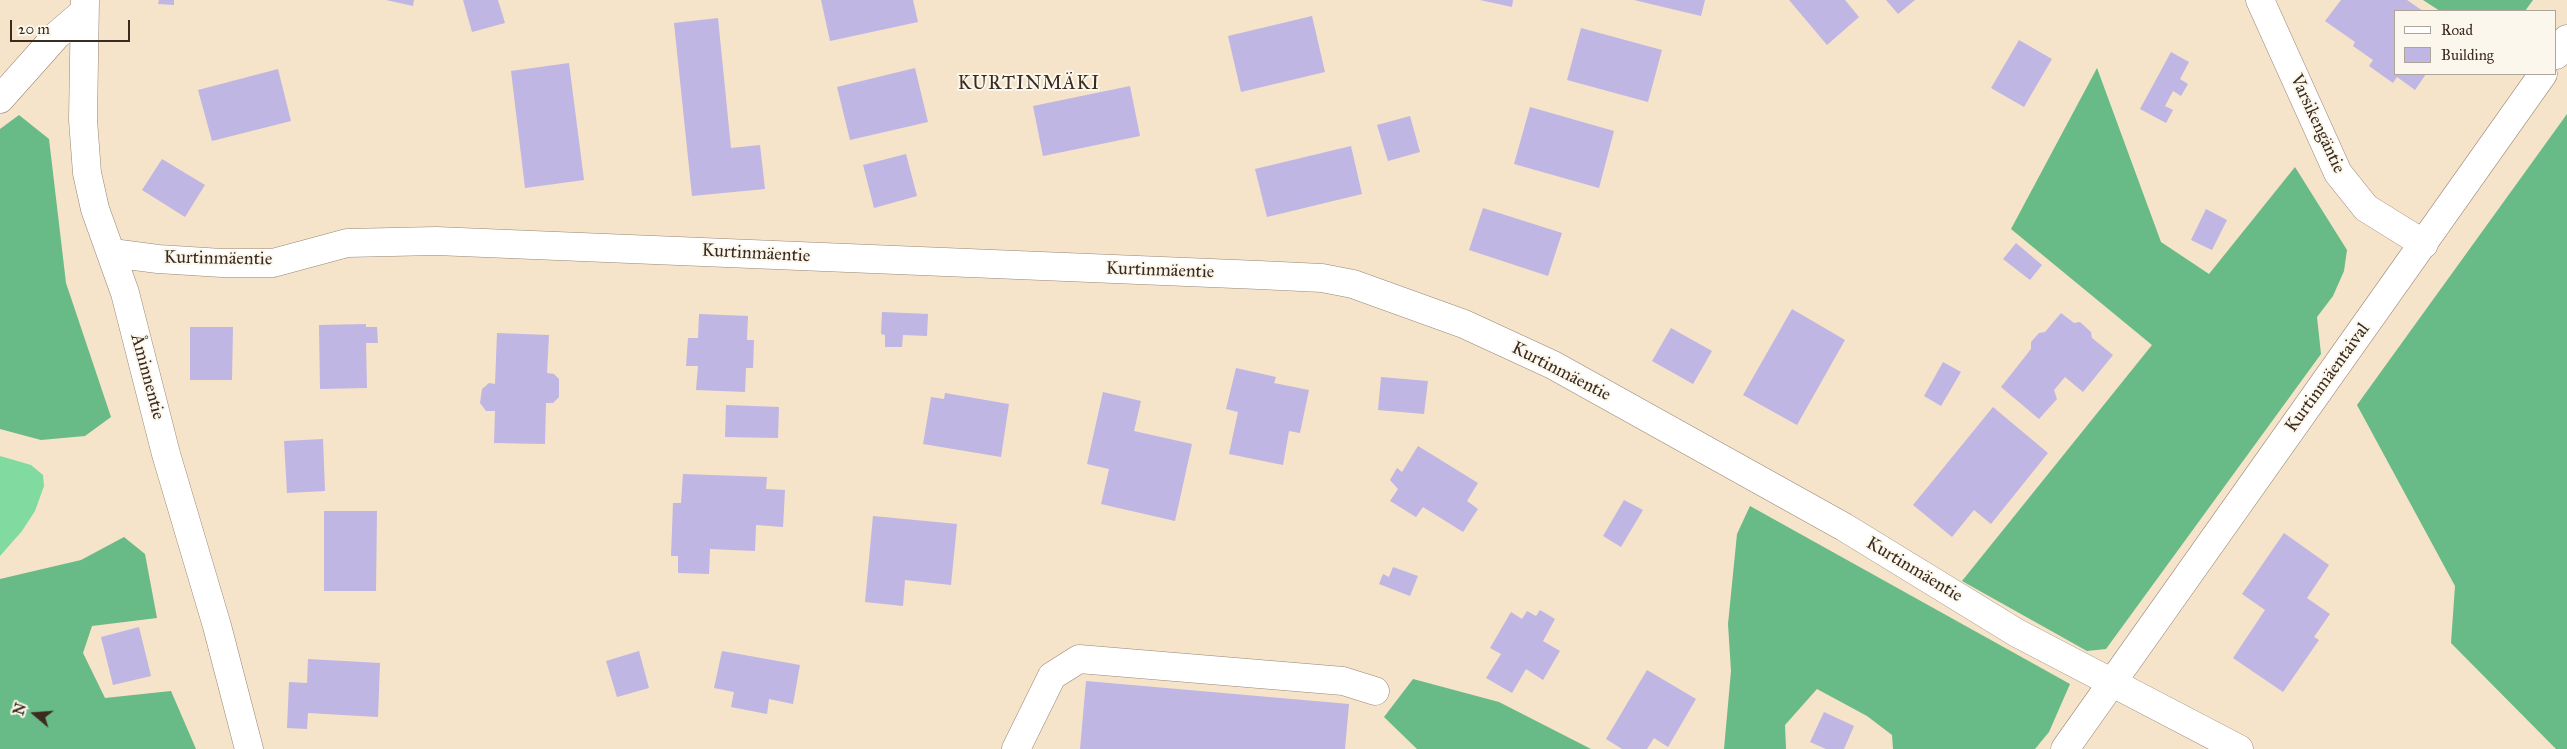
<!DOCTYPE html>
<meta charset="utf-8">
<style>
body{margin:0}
#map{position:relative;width:2567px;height:749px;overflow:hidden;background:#f5e3ca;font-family:"IM FELL Great Primer",serif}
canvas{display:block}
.legend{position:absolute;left:2394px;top:10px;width:162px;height:65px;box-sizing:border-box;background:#fbf7ec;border:1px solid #aea59a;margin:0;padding:6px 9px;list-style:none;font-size:15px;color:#3b2a1e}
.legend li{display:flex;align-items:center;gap:10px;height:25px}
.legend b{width:25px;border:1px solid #aea59a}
.north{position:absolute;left:10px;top:689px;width:50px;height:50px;-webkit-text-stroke:4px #fbf7ec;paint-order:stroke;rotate:288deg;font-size:14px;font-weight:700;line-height:20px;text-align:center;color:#3b2a1e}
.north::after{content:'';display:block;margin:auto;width:18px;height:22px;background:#3b2a1e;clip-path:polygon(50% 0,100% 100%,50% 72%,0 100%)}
.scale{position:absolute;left:10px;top:20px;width:120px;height:22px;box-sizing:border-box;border:2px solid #3b2a1e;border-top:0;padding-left:6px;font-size:15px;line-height:18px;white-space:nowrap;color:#3b2a1e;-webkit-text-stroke:4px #fbf7ec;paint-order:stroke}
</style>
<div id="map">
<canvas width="2567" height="749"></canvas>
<ul class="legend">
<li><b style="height:6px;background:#fff"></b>Road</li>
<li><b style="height:14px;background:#bfb6e3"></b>Building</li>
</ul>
<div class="north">N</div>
<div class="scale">20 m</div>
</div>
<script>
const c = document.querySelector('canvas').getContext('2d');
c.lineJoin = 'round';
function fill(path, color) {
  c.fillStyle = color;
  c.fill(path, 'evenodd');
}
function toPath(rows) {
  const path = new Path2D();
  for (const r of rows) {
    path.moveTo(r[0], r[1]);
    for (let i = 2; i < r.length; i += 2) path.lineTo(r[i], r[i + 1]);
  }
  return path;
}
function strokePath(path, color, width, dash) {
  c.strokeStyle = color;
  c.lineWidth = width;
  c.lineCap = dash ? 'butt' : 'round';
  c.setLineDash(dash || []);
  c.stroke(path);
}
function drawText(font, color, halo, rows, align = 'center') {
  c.font = font + ' "IM FELL Great Primer",serif';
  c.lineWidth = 4;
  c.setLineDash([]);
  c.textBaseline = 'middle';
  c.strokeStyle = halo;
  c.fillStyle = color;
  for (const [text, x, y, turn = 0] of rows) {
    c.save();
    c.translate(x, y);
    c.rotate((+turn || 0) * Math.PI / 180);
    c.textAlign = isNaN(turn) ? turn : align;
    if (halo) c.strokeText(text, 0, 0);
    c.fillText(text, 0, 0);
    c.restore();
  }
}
fill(toPath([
 [0,456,31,465,43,475,44,486,35,511,22,531,0,556]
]), '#81daa0');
fill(toPath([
 [2423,0,2533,0,2525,11,2440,11],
 [2097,68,2161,242,2209,274,2295,167,2347,250,2344,271,2333,296,2317,317,2321,354,2106,649,2087,651,1962,581,2152,345,2011,229],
 [2567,114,2567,749,2556,749,2451,643,2455,586,2357,405],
 [19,115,49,139,66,283,111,417,85,436,41,440,0,429,0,129],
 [1750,506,2070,684,2049,732,2035,749,1893,749,1892,735,1867,716,1817,689,1785,725,1786,749,1724,749,1731,671,1728,624,1737,534],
 [124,537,145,554,157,618,92,626,83,653,105,698,171,691,196,749,0,749,0,579,81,560],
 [1413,679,1499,702,1591,749,1417,749,1384,717]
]), '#68ba86');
fill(toPath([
 [159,0,174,0,174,5,158,4],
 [386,0,414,0,413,6],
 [463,0,498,0,505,23,472,32],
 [821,0,913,0,918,22,830,41],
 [1480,0,1513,0,1512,7],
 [1634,0,1705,0,1701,16],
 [1789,0,1845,0,1859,17,1827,45],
 [1886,0,1915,0,1898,14],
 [2341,0,2407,0,2423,11,2396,11,2396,74,2426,74,2415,90,2397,77,2393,83,2369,66,2373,60,2353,46,2355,42,2325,21],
 [1312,16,1325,72,1241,92,1228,36],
 [718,18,731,148,760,145,765,189,692,196,674,23],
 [1581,28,1662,50,1648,102,1567,80],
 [2019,40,2052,59,2024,107,1991,88],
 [2171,52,2189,62,2180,79,2188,84,2181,96,2173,91,2165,106,2173,110,2166,123,2140,109],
 [569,63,584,180,525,188,511,71],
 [915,68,928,122,850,140,837,87],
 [278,69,291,121,212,141,198,90],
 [1130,86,1140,136,1043,156,1033,106],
 [1530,107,1614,131,1599,188,1514,164],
 [1410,116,1420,152,1388,161,1377,125],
 [1351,146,1362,194,1267,217,1255,169],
 [906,154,917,196,874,208,863,165],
 [162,159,205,185,185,217,142,190],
 [1483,208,1562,233,1548,276,1469,250],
 [2206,209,2227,220,2212,250,2191,240],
 [2016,243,2042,265,2030,280,2003,259],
 [1792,309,1845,340,1797,425,1743,395],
 [882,312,928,314,927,336,903,335,902,347,885,347,885,335,881,334],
 [2061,313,2074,323,2080,322,2091,332,2092,338,2113,355,2083,392,2065,377,2054,390,2057,399,2039,419,2001,387,2031,349,2031,342,2039,333,2045,332],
 [699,314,748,316,747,340,754,340,753,368,746,368,745,392,696,390,698,366,686,366,688,338,698,338],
 [366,324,366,327,377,327,378,343,366,343,367,388,320,389,319,325],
 [190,327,233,327,232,380,190,380],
 [1671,328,1712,351,1693,384,1652,361],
 [497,333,549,335,547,373,554,374,559,379,559,397,553,403,546,403,545,444,494,443,495,411,486,411,480,403,482,389,489,383,495,384],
 [1943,362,1961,372,1941,406,1924,396],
 [1236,368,1276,377,1274,383,1309,390,1300,433,1289,431,1283,465,1229,454,1238,412,1226,409],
 [1381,377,1428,381,1424,414,1378,410],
 [1103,392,1141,401,1134,431,1192,444,1175,521,1101,504,1109,469,1087,464],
 [945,393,1009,404,1001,457,923,444,931,397,944,399],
 [726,405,779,407,778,438,725,437],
 [1993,407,2048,453,1991,524,1974,510,1952,537,1913,505],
 [323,439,325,491,287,493,284,441],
 [1418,446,1478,483,1467,501,1478,509,1463,532,1423,507,1416,517,1390,501,1398,489,1390,480,1397,468,1402,472],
 [683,474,767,477,766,489,785,490,783,527,756,525,755,551,710,549,709,574,678,573,678,556,671,556,673,503,681,503],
 [1624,500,1643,510,1621,547,1603,536],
 [324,511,377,511,376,591,324,591],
 [873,516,957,524,951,585,905,580,903,606,865,602],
 [2284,533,2329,565,2307,598,2330,614,2314,637,2319,640,2283,692,2233,658,2265,610,2242,594],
 [1393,567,1418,576,1410,596,1379,584,1383,574,1389,577],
 [1540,610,1555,619,1543,641,1560,651,1543,680,1526,669,1512,693,1486,678,1501,654,1490,648,1511,612,1522,619,1527,611,1536,616],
 [139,627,151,676,113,685,101,637],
 [639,651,649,688,617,697,606,661],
 [722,651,800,665,793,704,769,699,767,714,731,707,734,692,714,688],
 [308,659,380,663,378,717,308,713,307,729,287,728,289,682,307,683],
 [1647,670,1696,699,1668,747,1654,738,1647,749,1622,749,1606,739],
 [1086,681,1349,704,1345,749,1080,749],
 [1824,712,1854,726,1844,749,1826,749,1810,742]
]), '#bfb6e3');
const minor = toPath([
 [85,0,83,120,87,173,95,209,125,293,166,454,217,626,249,749],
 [2260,0,2338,173,2366,208,2424,244],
 [2556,55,2567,39],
 [0,99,57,35,84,12],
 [112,253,158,259,222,263,273,263,347,243,436,241,1259,275,1322,278,1353,284,1464,324,1553,365,1844,527,2017,633,2239,749],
 [1016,749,1052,676,1079,659,1343,681,1375,691],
 [2065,749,2543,74]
]);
strokePath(minor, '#988674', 29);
strokePath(minor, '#fff', 28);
drawText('18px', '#3b2a1e', '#fbf7ec', [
 ["Varsikengäntie",2317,124,65],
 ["Kurtinmäentie",756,254,3],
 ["Kurtinmäentie",218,259,1],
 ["Kurtinmäentie",1160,271,2],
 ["Kurtinmäentie",1561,372,27],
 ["Åminnentie",147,377,75],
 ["Kurtinmäentaival",2328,378,-54],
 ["Kurtinmäentie",1914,570,31]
]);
c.letterSpacing = '1px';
drawText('19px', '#3b2a1e', '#fbf7ec', [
 ["KURTINMÄKI",1029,84]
]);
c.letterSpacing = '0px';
</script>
